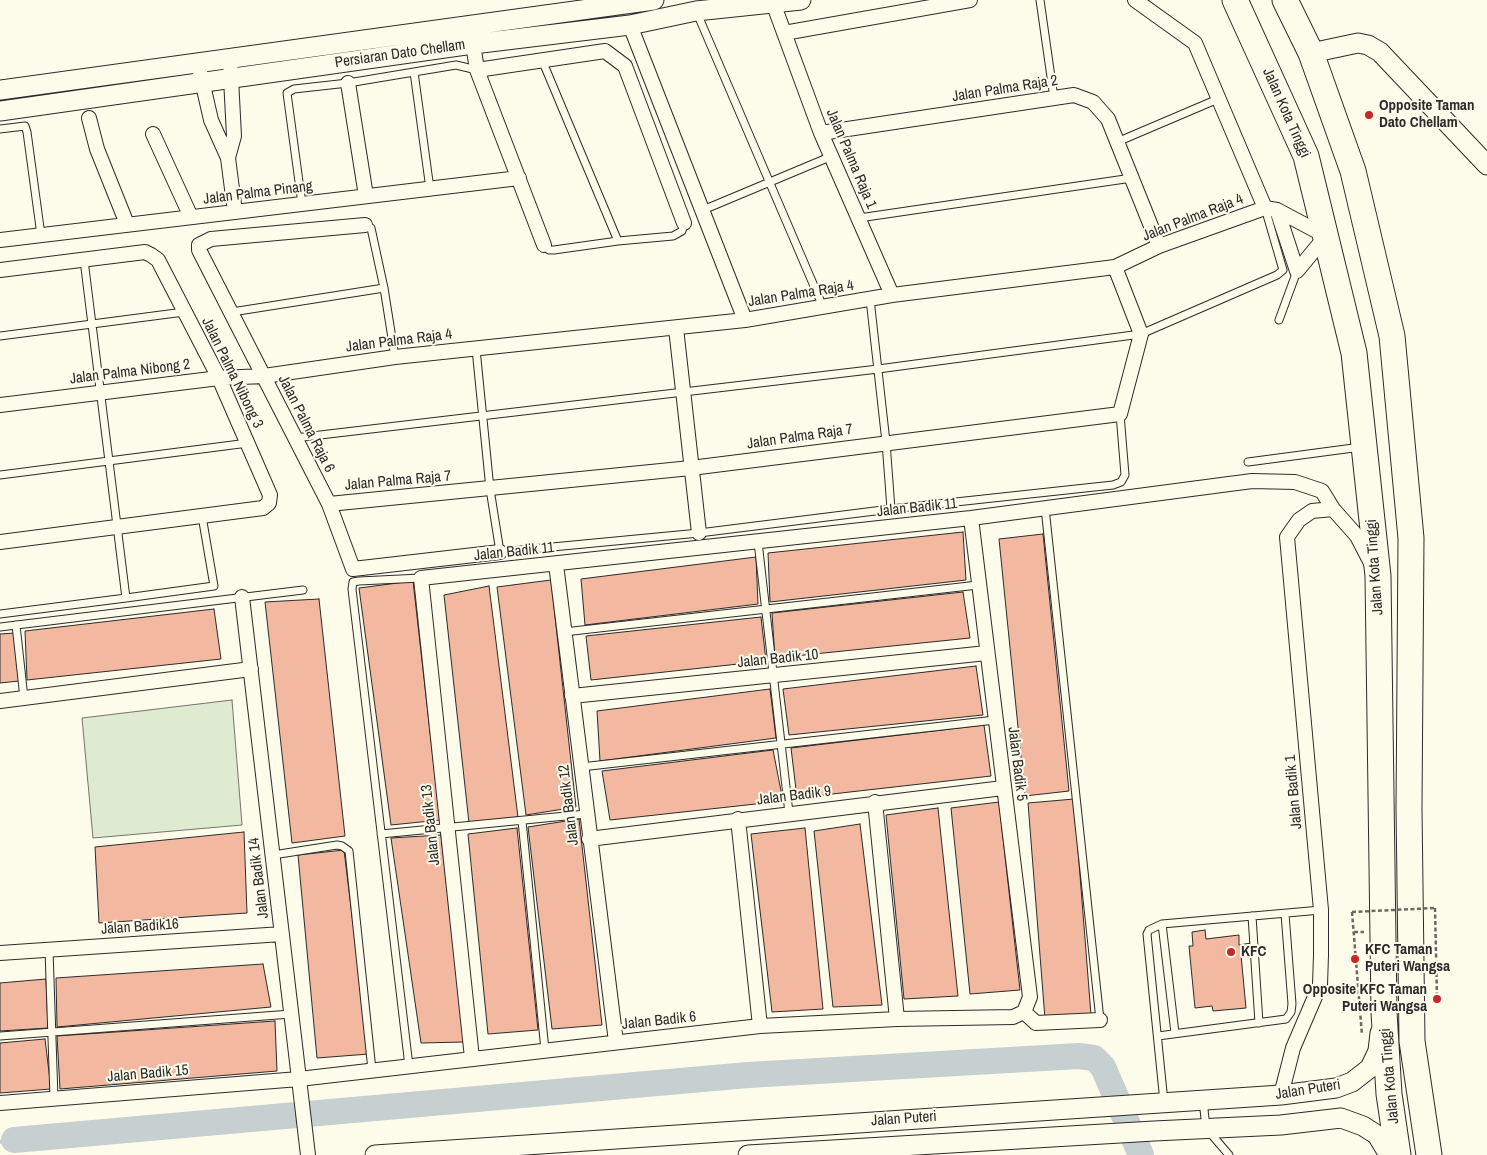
<!DOCTYPE html>
<style>
body{margin:0}
canvas{display:block;background:#fdfbea}
</style>
<canvas width="1487" height="1155"></canvas>
<script>
const c = document.querySelector('canvas').getContext('2d');
c.lineJoin = 'round';
function fill(path, color) {
  c.fillStyle = color;
  c.fill(path, 'evenodd');
}
function toPath(rows) {
  const path = new Path2D();
  for (const r of rows) {
    path.moveTo(r[0], r[1]);
    for (let i = 2; i < r.length; i += 2) path.lineTo(r[i], r[i + 1]);
  }
  return path;
}
function strokePath(path, color, width, dash) {
  c.strokeStyle = color;
  c.lineWidth = width;
  c.lineCap = dash ? 'butt' : 'round';
  c.setLineDash(dash || []);
  c.stroke(path);
}
function drawText(font, color, halo, rows, align = 'center') {
  c.font = font + ' "Archivo Narrow",sans-serif';
  c.lineWidth = 4;
  c.setLineDash([]);
  c.textBaseline = 'middle';
  c.strokeStyle = halo;
  c.fillStyle = color;
  for (const [text, x, y, turn = 0] of rows) {
    c.save();
    c.translate(x, y);
    c.rotate((+turn || 0) * Math.PI / 180);
    c.textAlign = isNaN(turn) ? turn : align;
    if (halo) c.strokeText(text, 0, 0);
    c.fillText(text, 0, 0);
    c.restore();
  }
}
const green = toPath([
 [232,700,242,825,93,838,82,718,232,700]
]);
fill(green, '#deebd1');
strokePath(green, '#74746e', 1);
strokePath(toPath([
 [0,1142,14,1140]
]), '#c7d0d0', 4.5);
strokePath(toPath([
 [14,1140,748,1075,1079,1056,1094,1058,1103,1067,1141,1155]
]), '#c7d0d0', 26);
const building = toPath([
 [963,532,966,580,770,602,768,553,963,532],
 [1043,534,1069,791,1025,796,999,539,1043,534],
 [756,557,758,604,585,625,581,579,756,557],
 [551,580,576,807,526,815,497,587,551,580],
 [413,581,440,820,391,825,359,588,413,581],
 [489,586,518,817,469,823,444,595,489,586],
 [963,592,970,638,775,658,772,613,963,592],
 [319,599,345,836,292,843,265,602,319,599],
 [214,609,221,659,27,680,25,631,214,609],
 [761,617,766,661,591,680,586,636,761,617],
 [15,633,19,681,0,683,0,634,15,633],
 [976,666,983,715,789,735,783,689,976,666],
 [770,689,776,738,600,761,597,711,770,689],
 [984,725,991,776,797,798,791,748,984,725],
 [773,750,783,801,610,820,602,771,773,750],
 [1074,799,1091,1015,1045,1019,1028,803,1074,799],
 [999,802,1020,990,970,994,951,808,999,802],
 [938,808,958,996,904,999,886,815,938,808],
 [579,819,602,1025,552,1029,528,827,579,819],
 [860,824,882,1005,833,1007,814,831,860,824],
 [517,828,538,1030,488,1034,468,834,517,828],
 [805,828,823,1009,772,1012,751,834,805,828],
 [244,832,247,913,99,923,95,847,244,832],
 [441,835,464,1042,421,1043,391,838,441,835],
 [344,850,369,1054,317,1058,298,855,344,850],
 [1205,930,1206,939,1239,935,1239,945,1251,943,1252,954,1241,955,1246,1008,1213,1011,1212,1006,1195,1008,1189,946,1193,946,1192,932,1205,930],
 [263,964,271,1007,57,1027,56,978,263,964],
 [46,979,48,1028,0,1031,0,983,46,979],
 [275,1021,277,1071,60,1089,57,1036,275,1021],
 [45,1039,51,1089,0,1093,0,1043,45,1039]
]);
fill(building, '#f2b8a0');
strokePath(building, '#2b2b2b', 1);
const lane = toPath([
 [1040,0,1054,98],
 [697,13,823,307],
 [542,60,618,241],
 [414,72,430,189],
 [0,129,25,126,27,132,41,235],
 [1117,142,1218,99],
 [302,204,287,93,294,89,348,83,456,65,477,70],
 [703,210,832,156],
 [859,218,1132,178],
 [365,225,371,228,384,288,395,357],
 [544,245,549,250,554,250,618,241,673,236,682,231,684,223],
 [870,299,886,442,891,509],
 [232,312,384,288],
 [1279,320,1297,271],
 [0,336,184,312],
 [476,349,490,489,500,552,699,533,891,509,1113,485,1121,482,1125,475,1120,414],
 [295,438,878,369,1141,334,1277,275,1283,270,1265,208],
 [1248,462,1361,447],
 [0,475,248,443],
 [1045,508,1100,1020],
 [758,542,789,813],
 [126,598,214,586,202,516],
 [0,614,126,598,84,260],
 [16,625,24,698],
 [0,627,303,590],
 [564,632,978,585],
 [581,767,995,720],
 [522,821,545,1050],
 [381,834,586,814],
 [273,855,337,845,342,846,349,851,372,1070],
 [1252,916,1259,1023],
 [1162,924,1175,1033],
 [49,950,54,1098],
 [0,1036,291,1014],
 [1158,1036,1286,1019,1291,1012,1292,1004,1285,914],
 [409,1066,352,589,353,582,359,581,421,578],
 [1203,1100,1206,1128,1229,1155],
 [1164,1102,1147,934,1149,930,1162,924,1321,910]
]);
const street = toPath([
 [772,0,821,133,892,295],
 [1135,0,1195,43,1265,208],
 [630,25,745,320],
 [784,33,970,0],
 [473,44,477,70,544,245],
 [198,63,211,120,228,158,235,212],
 [477,70,605,51,625,66,684,223],
 [348,83,366,196],
 [89,118,97,149,127,224],
 [821,133,1074,95,1093,102,1108,119,1159,246],
 [153,134,191,217],
 [228,158,234,136,230,59],
 [1277,210,1297,271],
 [365,225,211,239,199,245,199,250,329,504,353,569,500,552],
 [0,240,519,178],
 [0,270,145,252,151,255,158,260,219,378,270,495,269,503,263,508,0,542],
 [676,328,699,533],
 [0,405,219,378,264,376,395,357,745,320,892,295,1115,267,1159,246,1265,208,1277,210,1326,236,1297,271],
 [329,504,691,468,1120,414,1141,334,1115,267],
 [971,518,1030,997,1024,1012],
 [556,564,616,1042],
 [242,597,308,1155],
 [572,696,987,653],
 [0,701,251,669],
 [875,802,897,1019],
 [738,819,760,1026],
 [589,839,1003,788],
 [0,953,282,934],
 [1024,1012,1036,1023,1100,1020],
 [472,1058,421,578,971,518,1252,481,1295,482,1322,491,1333,509,1357,536,1371,563],
 [1281,1095,1293,1048,1320,985,1321,955,1321,910,1287,537,1299,520,1312,511,1333,509],
 [0,1103,299,1079,760,1026,897,1019,1013,1017,1024,1012]
]);
const secondary = toPath([
 [1311,53,1358,43,1368,45,1380,52,1487,165],
 [0,90,654,0],
 [0,111,473,44,630,25,696,11,801,0],
 [375,1155,1281,1095,1336,1088,1352,1082,1370,1068,1378,1051,1380,1033],
 [748,1155,1154,1131,1281,1125,1341,1118,1363,1126,1377,1135,1389,1155]
]);
const highway = toPath([
 [1235,0,1306,156,1354,353,1378,576,1384,1012,1389,1094,1398,1155],
 [1285,0,1311,53,1353,171,1392,336,1411,538,1409,808,1412,1041,1429,1155]
]);
strokePath(lane, '#2b2b2b', 9);
strokePath(street, '#2b2b2b', 16);
strokePath(secondary, '#2b2b2b', 21);
strokePath(highway, '#2b2b2b', 27);
strokePath(toPath([
 [1435,908,1437,999],
 [1352,912,1362,1035],
 [1354,932,1364,932]
]), '#6a6964', 2.5, [4, 2.5]);
strokePath(lane, '#fdfbea', 7);
strokePath(street, '#fdfbea', 14);
strokePath(secondary, '#fdfbea', 19);
strokePath(highway, '#fdfbea', 25);
strokePath(toPath([
 [1352,912,1435,908]
]), '#6a6964', 2.5, [4, 2.5]);
for (const [x, y, r, color] of [
 [1369,115,5,"#c62828"],
 [1231,952,5,"#c62828"],
 [1355,959,5,"#c62828"],
 [1437,999,5,"#c62828"]
]) {
  const dot = new Path2D();
  dot.arc(x, y, r, 0, 2 * Math.PI);
  c.fillStyle = color;
  c.fill(dot);
  strokePath(dot, '#fdfbea', 2);
}
drawText('15px', '#2b2b2b', '#fdfbea', [
 ["Persiaran Dato Chellam",400,54,-8],
 ["Jalan Palma Raja 2",1005,89,-9],
 ["Jalan Kota Tinggi",1286,113,66],
 ["Jalan Palma Raja 1",851,159,67],
 ["Jalan Palma Pinang",258,193,-7],
 ["Jalan Palma Raja 4",1193,218,-21],
 ["Jalan Palma Raja 4",801,294,-9],
 ["Jalan Palma Raja 4",399,341,-7],
 ["Jalan Palma Nibong 2",130,372,-7],
 ["Jalan Palma Nibong 3",232,373,64],
 ["Jalan Palma Raja 6",306,424,63],
 ["Jalan Palma Raja 7",800,437,-8],
 ["Jalan Palma Raja 7",398,481,-5],
 ["Jalan Badik 11",917,508,-6],
 ["Jalan Badik 11",514,552,-6],
 ["Jalan Kota Tinggi",1375,567,-94],
 ["Jalan Badik 10",778,659,-6],
 ["Jalan Badik 5",1017,764,83],
 ["Jalan Badik 1",1294,792,-95],
 ["Jalan Badik 9",794,796,-7],
 ["Jalan Badik 12",569,805,-97],
 ["Jalan Badik 13",431,825,-96],
 ["Jalan Badik 14",259,878,-97],
 ["Jalan Badik16",140,927,-4],
 ["Jalan Badik 6",659,1021,-6],
 ["Jalan Badik 15",148,1074,-5],
 ["Jalan Kota Tinggi",1390,1076,-95],
 ["Jalan Puteri",1308,1090,-9],
 ["Jalan Puteri",904,1119,-4]
]);
drawText('bold 15px', '#2b2b2b', '#fdfbea', [
 ["Opposite Taman",1379,106],
 ["Dato Chellam",1379,123],
 ["KFC Taman",1365,950],
 ["Puteri Wangsa",1365,967],
 ["KFC",1241,952],
 ["Opposite KFC Taman",1427,990,"right"],
 ["Puteri Wangsa",1427,1007,"right"]
], 'left');
</script>
